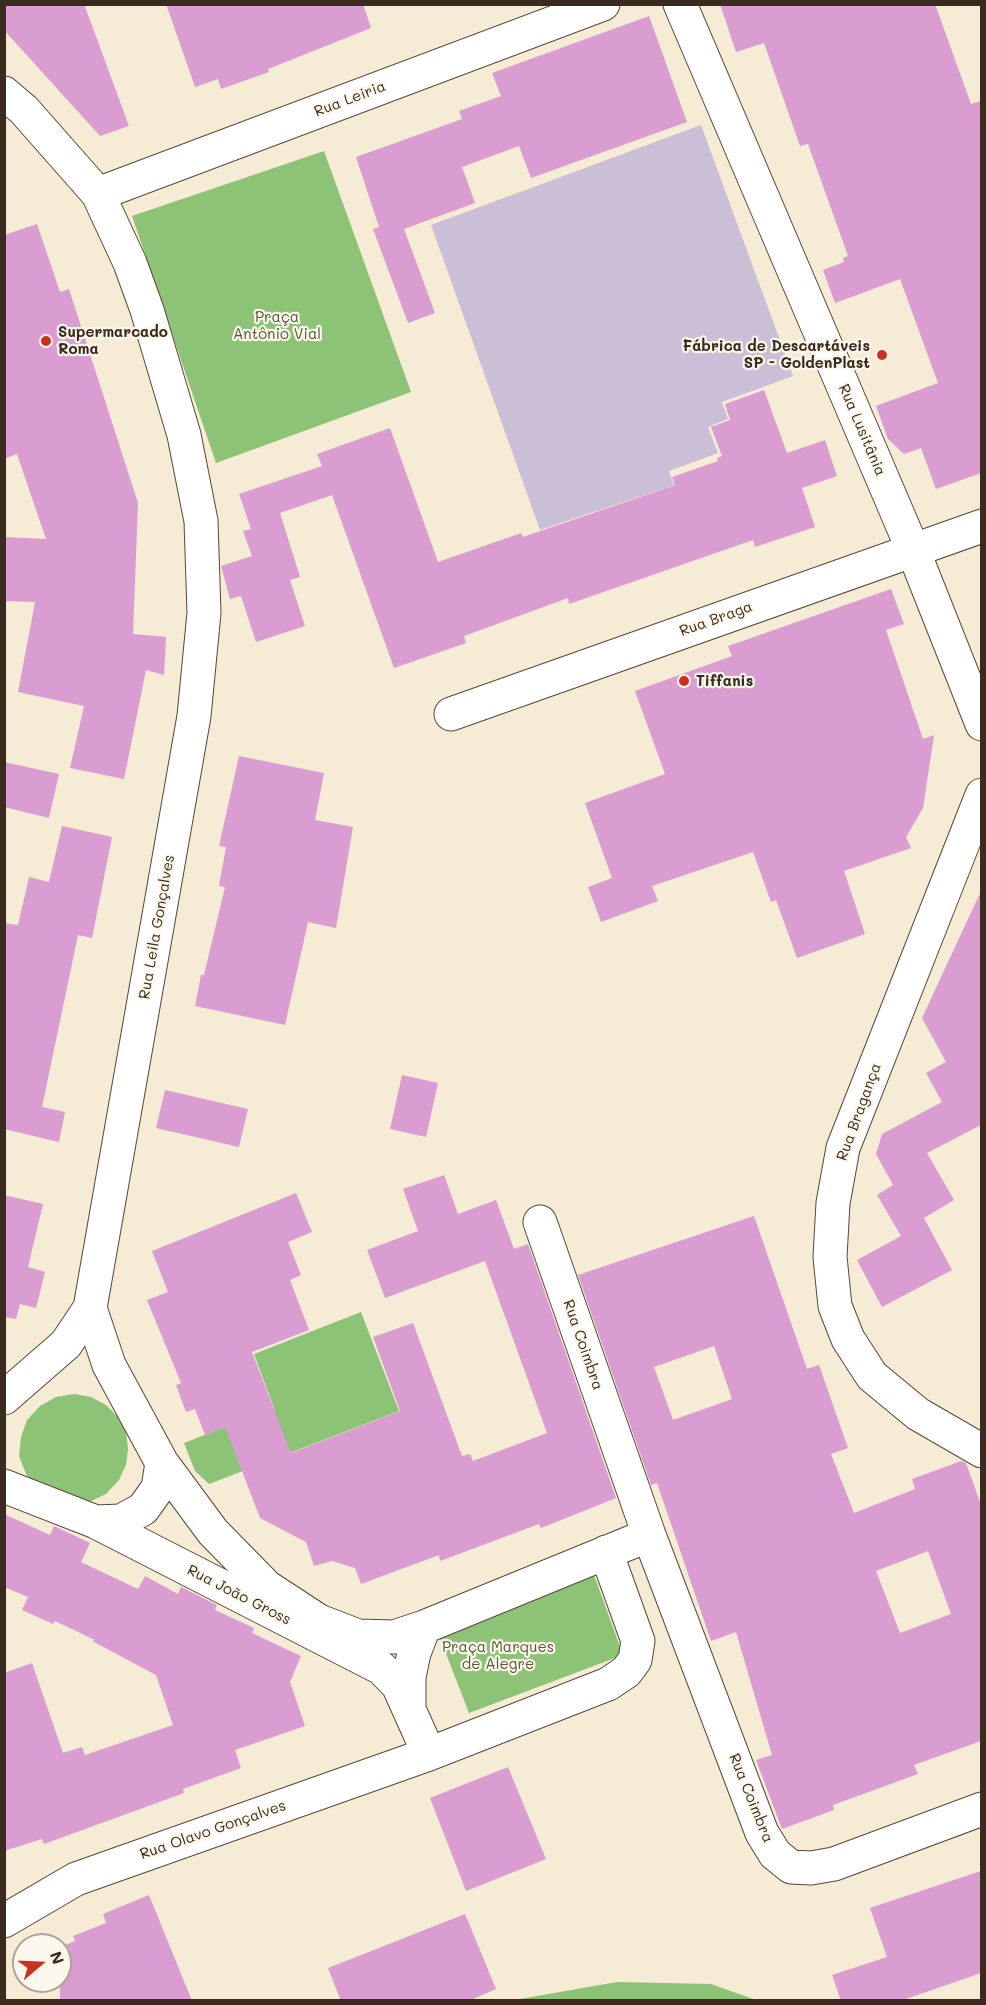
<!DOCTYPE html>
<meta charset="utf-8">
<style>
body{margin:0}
#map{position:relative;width:986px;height:2005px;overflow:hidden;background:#f6ebd5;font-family:Mali,sans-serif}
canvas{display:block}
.frame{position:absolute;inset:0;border:6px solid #3b2a1e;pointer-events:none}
.north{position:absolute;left:12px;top:1933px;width:60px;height:60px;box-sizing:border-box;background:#fbf7ec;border:2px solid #aea59a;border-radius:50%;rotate:71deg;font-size:16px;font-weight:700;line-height:24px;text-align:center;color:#3b2a1e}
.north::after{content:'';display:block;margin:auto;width:21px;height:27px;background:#c8321e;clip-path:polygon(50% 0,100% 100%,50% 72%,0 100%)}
</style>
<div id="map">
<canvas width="986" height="2005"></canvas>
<div class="frame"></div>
<div class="north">N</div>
</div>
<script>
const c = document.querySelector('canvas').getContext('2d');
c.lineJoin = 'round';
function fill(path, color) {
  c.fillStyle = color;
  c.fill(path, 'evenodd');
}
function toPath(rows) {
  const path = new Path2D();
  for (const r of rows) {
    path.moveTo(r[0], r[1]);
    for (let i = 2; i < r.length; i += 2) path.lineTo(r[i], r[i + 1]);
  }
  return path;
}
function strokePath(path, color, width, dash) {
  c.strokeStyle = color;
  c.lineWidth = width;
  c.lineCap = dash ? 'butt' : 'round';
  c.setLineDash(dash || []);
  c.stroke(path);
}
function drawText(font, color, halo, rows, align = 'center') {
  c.font = font + ' Mali,sans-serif';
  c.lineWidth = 4.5;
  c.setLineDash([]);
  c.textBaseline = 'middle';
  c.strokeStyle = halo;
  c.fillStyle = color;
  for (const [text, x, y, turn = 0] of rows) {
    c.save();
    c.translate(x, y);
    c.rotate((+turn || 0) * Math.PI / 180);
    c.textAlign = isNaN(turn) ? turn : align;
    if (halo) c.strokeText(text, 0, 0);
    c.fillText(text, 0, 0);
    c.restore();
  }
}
fill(toPath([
 [701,125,793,376,722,402,728,419,708,427,718,453,669,471,674,485,540,530,431,225]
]), '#cabfd6');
fill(toPath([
 [324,151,411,392,216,463,132,216],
 [361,1312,399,1411,209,1484,195,1471,184,1443,274,1408,254,1354],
 [74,1394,91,1397,106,1405,118,1417,126,1432,128,1449,126,1465,119,1480,106,1494,89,1502,36,1489,26,1474,19,1456,21,1437,27,1420,40,1406,56,1397],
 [594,1575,623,1655,469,1713,438,1633],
 [617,1982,711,1984,756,2000,514,2000]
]), '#8dc376');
fill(toPath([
 [4,4,84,4,129,126,100,136,4,30],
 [166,4,363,4,371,28,268,69,269,72,221,89,218,79,195,87],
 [720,4,935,4,971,104,981,101,981,473,936,489,921,448,904,454,888,439,876,406,938,383,900,279,835,303,823,270,844,262,843,258,848,256,808,144,800,146,764,43,736,52],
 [649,16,687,122,531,178,519,146,462,167,475,203,404,229,435,313,408,323,373,229,379,227,356,157,462,119,459,111,501,96,492,73],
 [37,224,60,292,69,289,138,503,133,634,166,637,164,675,146,670,124,779,70,768,84,706,18,692,35,602,4,601,4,537,46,539,17,454,4,459,4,235],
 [764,390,787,453,825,440,837,476,802,488,815,527,755,547,753,540,569,604,568,598,464,636,466,643,394,668,332,495,280,513,300,577,290,580,305,626,256,642,241,596,230,599,221,566,252,556,243,531,251,529,239,494,322,466,317,454,390,428,438,562,521,533,523,537,675,485,672,477,718,461,717,458,722,456,711,427,730,420,725,404],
 [891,589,904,624,886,630,923,739,934,735,923,808,906,837,911,848,844,871,865,934,797,958,776,900,771,902,753,852,652,886,658,901,601,922,588,887,612,878,585,803,665,774,635,691,732,656,728,646],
 [239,756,324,773,315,820,353,827,336,928,308,922,285,1025,195,1006,201,975,204,975,225,887,219,886,226,847,219,846],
 [4,762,59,774,49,818,4,807],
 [62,826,112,837,92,938,78,935,42,1107,65,1112,59,1142,4,1129,4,923,18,925,29,877,49,882],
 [981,891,981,1125,927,1153,954,1200,924,1218,952,1270,882,1307,857,1260,901,1236,877,1195,893,1185,876,1154,882,1134,942,1102,926,1073,946,1062,922,1018],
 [402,1075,438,1083,426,1137,390,1129],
 [165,1090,248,1109,239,1147,156,1128],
 [444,1175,458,1214,496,1200,514,1249,528,1244,616,1498,541,1528,539,1524,440,1561,439,1555,361,1584,355,1568,332,1561,314,1566,306,1542,260,1518,225,1427,205,1435,195,1409,186,1412,176,1385,181,1383,147,1300,168,1292,152,1251,296,1193,312,1232,288,1242,301,1275,290,1280,309,1330,252,1352,291,1453,400,1411,373,1337,413,1323,462,1456,470,1454,473,1461,547,1433,485,1261,385,1298,367,1250,418,1231,403,1189],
 [4,1195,43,1204,28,1267,45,1272,36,1308,20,1304,16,1319,4,1317],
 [754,1216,807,1369,819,1365,848,1448,831,1454,854,1513,915,1489,912,1479,961,1461,966,1463,981,1505,981,1741,914,1765,918,1774,833,1805,834,1810,782,1829,756,1760,772,1755,736,1632,711,1641,657,1483,651,1485,578,1275],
 [714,1346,732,1399,673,1420,654,1367],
 [928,1551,951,1614,900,1633,876,1571],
 [4,1514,50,1535,54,1526,90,1543,81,1562,138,1589,145,1576,178,1594,181,1587,217,1605,215,1610,254,1628,252,1633,301,1656,290,1682,305,1726,235,1750,241,1768,183,1789,184,1793,44,1844,42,1839,4,1851,4,1673,32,1663,63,1753,82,1747,85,1755,173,1725,156,1675,92,1641,95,1640,55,1621,53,1624,22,1610,28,1597,4,1587],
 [508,1767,546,1859,466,1891,430,1798],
 [981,1871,981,1973,900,2001,841,2001,832,1975,887,1957,870,1908],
 [149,1895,192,2001,60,2001,60,1947,75,1941,73,1936,106,1923,103,1914],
 [465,1914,496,1989,468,2001,341,2001,328,1968]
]), '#da9dd2');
const minor = toPath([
 [680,4,913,550,982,724],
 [4,93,24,110,98,194,130,263,147,310,184,435,201,521,204,613,194,716,90,1308,109,1365,162,1463,213,1532,267,1587,319,1621,358,1636,394,1637,424,1627,649,1535],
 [98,194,603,4],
 [451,714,982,526],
 [982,795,843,1148,833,1203,830,1257,835,1306,848,1339,872,1376,918,1414,982,1451],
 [540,1222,649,1535,762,1833,775,1854,791,1867,811,1868,834,1864,982,1809],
 [4,1398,66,1344,90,1308],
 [4,1486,96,1522,381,1668,398,1685,429,1754],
 [96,1522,121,1521,143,1509,158,1488,162,1463],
 [409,1705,409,1677,414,1653,424,1627],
 [4,1921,76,1879,429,1754,608,1684,626,1672,635,1660,638,1641,606,1552]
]);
strokePath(minor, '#574739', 35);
strokePath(minor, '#fff', 33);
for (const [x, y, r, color] of [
 [46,341,6,"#c8321e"],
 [882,355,6,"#c8321e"],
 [684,681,6,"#c8321e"]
]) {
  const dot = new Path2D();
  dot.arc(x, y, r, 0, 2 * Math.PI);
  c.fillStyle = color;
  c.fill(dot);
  strokePath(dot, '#fbf7ec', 2);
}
drawText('15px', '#3b2a1e', '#fbf7ec', [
 ["Rua Leiria",350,99,-21],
 ["Rua Lusitânia",862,430,67],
 ["Rua Braga",716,619,-20],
 ["Rua Leila Gonçalves",157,927,-80],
 ["Rua Bragança",859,1112,-70],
 ["Rua Coimbra",583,1345,71],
 ["Rua João Gross",239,1595,27],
 ["Rua Coimbra",751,1798,68],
 ["Rua Olavo Gonçalves",213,1830,-19]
]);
drawText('15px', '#545838', '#fbf7ec', [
 ["Praça",277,317],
 ["Antônio Vial",277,334],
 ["Praça Marques",498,1647],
 ["de Alegre",498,1664]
]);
drawText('bold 15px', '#3b2a1e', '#fbf7ec', [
 ["Supermarcado",58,332],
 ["Roma",58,349],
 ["Fábrica de Descartáveis",870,346,"right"],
 ["SP - GoldenPlast",870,363,"right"],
 ["Tiffanis",696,681]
], 'left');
</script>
